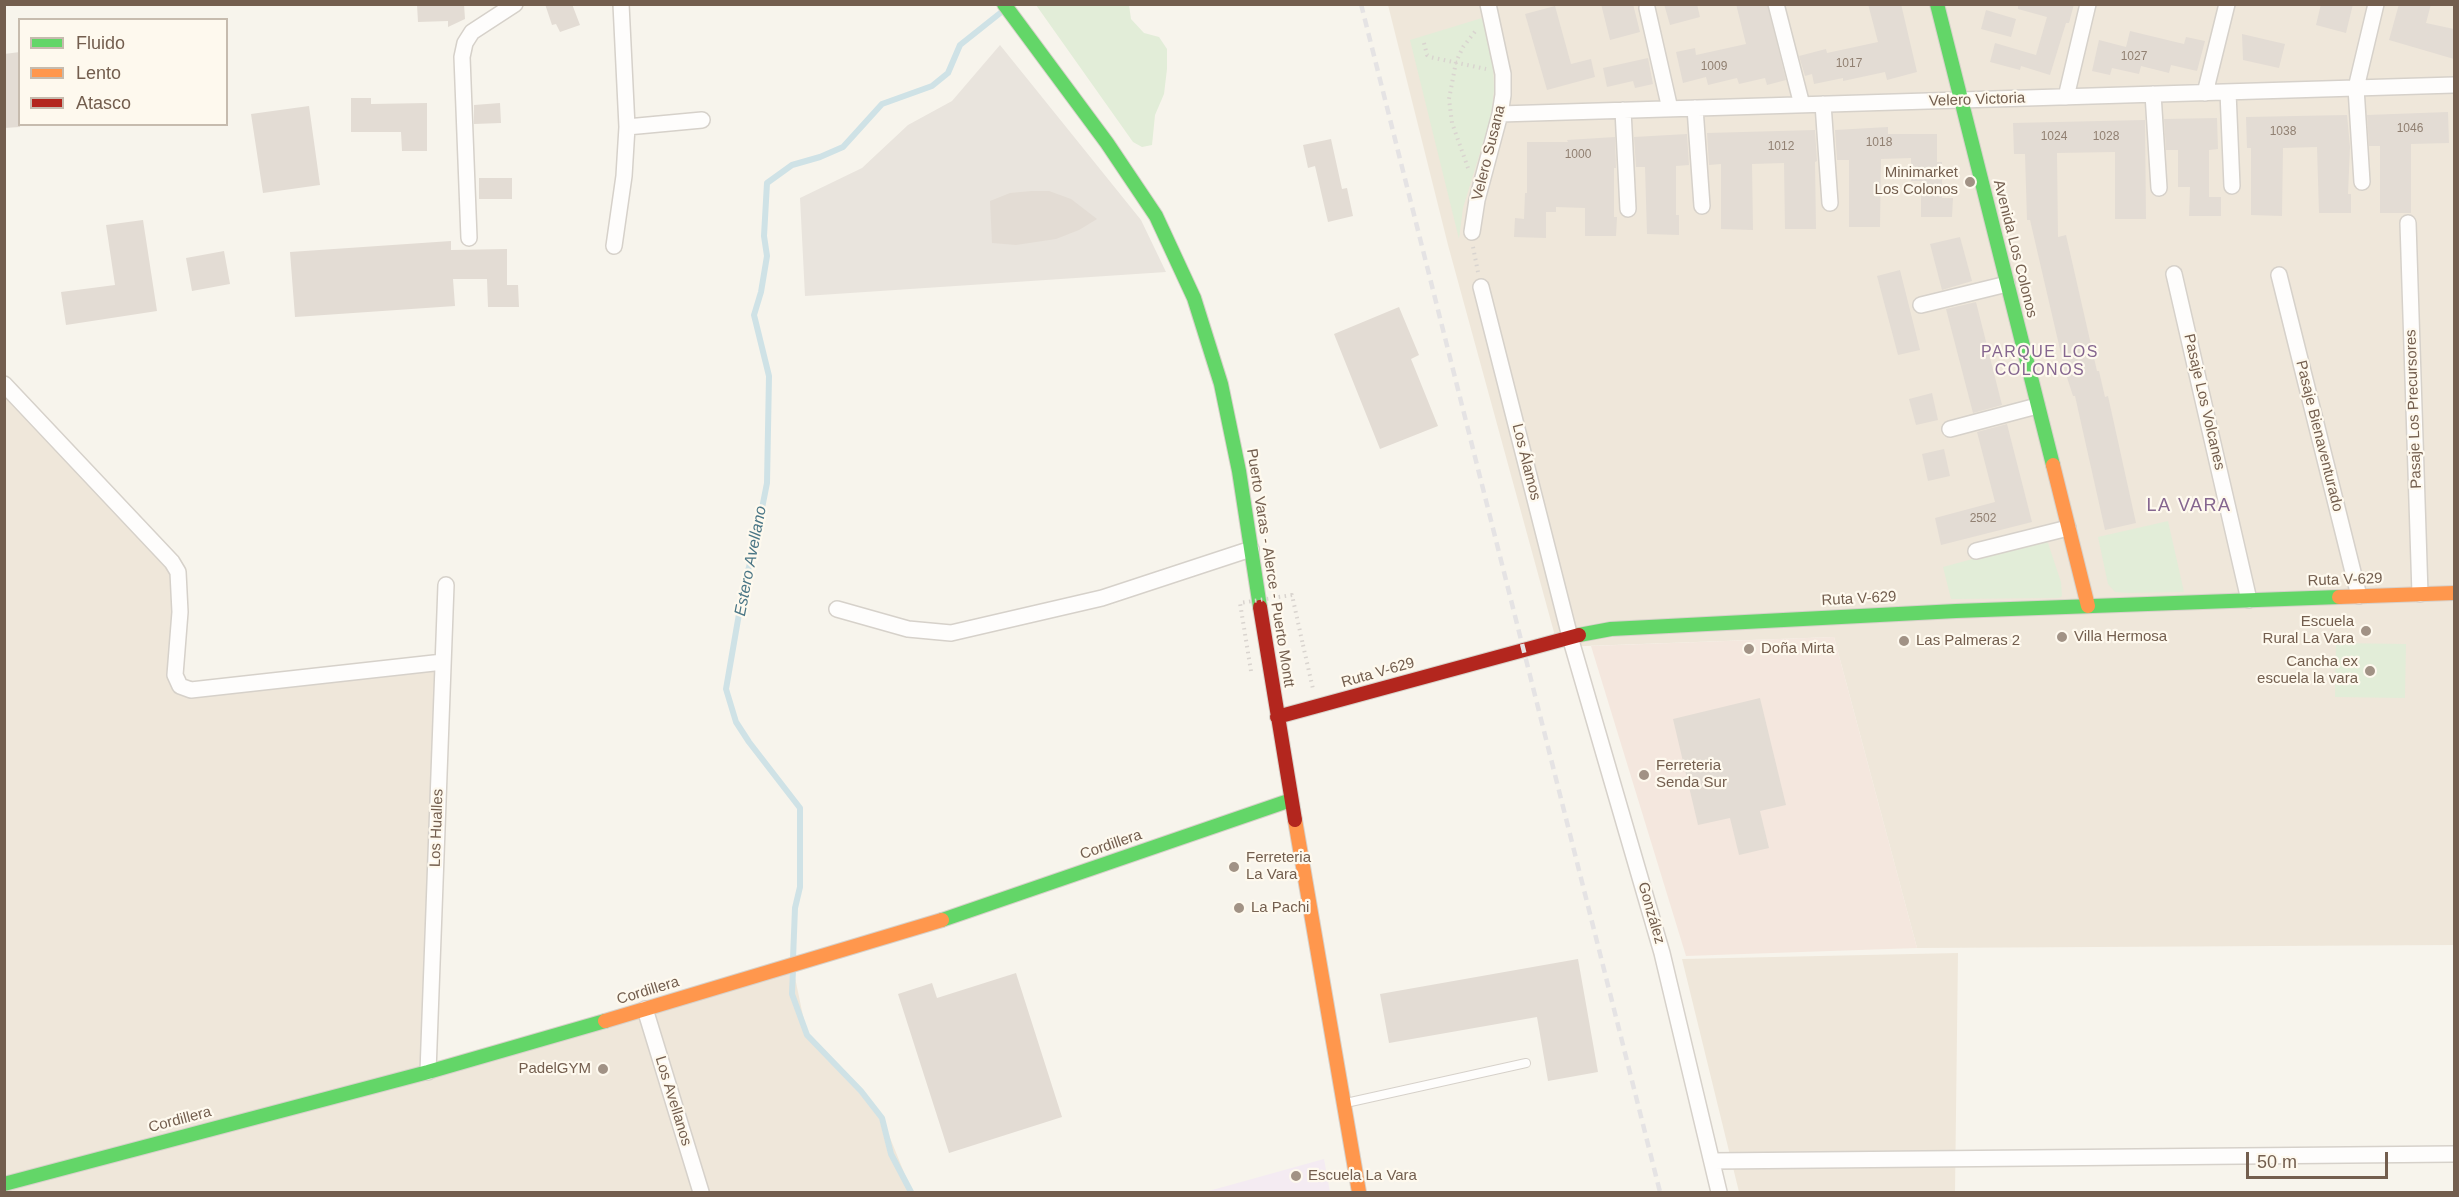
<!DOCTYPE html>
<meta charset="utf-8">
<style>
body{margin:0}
#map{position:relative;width:2459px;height:1197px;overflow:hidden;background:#f7f4ec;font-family:Helvetica,sans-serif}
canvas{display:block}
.frame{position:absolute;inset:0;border:6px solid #735e4e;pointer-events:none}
.legend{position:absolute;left:18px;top:18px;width:210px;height:108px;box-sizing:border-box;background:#fef9ee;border:2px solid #c6bbae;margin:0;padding:8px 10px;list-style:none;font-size:18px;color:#735e4e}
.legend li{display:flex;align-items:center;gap:12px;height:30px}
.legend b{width:30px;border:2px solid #c6bbae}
.scale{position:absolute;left:2246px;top:1152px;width:142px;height:27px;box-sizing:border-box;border:3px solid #735e4e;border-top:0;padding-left:8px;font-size:18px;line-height:21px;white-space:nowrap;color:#735e4e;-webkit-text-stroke:4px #fef9ee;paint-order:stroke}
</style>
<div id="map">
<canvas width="2459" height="1197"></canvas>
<div class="frame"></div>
<ul class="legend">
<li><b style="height:8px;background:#63d668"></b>Fluido</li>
<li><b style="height:8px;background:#ff974d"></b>Lento</li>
<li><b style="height:8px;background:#b3261e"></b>Atasco</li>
</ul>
<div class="scale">50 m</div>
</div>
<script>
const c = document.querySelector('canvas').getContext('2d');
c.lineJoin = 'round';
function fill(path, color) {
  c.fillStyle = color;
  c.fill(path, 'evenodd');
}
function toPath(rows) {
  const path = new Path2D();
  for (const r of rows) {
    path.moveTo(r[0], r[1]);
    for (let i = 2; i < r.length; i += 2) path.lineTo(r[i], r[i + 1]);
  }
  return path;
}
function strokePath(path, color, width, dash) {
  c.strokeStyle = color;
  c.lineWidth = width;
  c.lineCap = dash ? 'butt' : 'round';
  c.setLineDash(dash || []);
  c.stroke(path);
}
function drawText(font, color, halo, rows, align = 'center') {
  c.font = font + ' Helvetica,sans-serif';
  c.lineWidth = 4.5;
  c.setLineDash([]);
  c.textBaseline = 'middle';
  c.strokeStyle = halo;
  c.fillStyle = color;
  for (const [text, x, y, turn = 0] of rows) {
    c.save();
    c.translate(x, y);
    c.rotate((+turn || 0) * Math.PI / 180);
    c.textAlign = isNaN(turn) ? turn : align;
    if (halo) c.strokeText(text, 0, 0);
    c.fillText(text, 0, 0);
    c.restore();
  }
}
fill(toPath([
 [1388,5,2454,5,2454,945,1917,948,1834,637,1558,647,1448,245],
 [4,393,172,562,181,686,443,662,428,1071,793,968,807,1035,882,1118,912,1192,5,1192],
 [1958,953,1955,1192,1739,1192,1682,959]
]), '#efe7da');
fill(toPath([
 [1834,637,1917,948,1686,956,1591,646]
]), '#f4e7de');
fill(toPath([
 [1000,45,1141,220,1166,272,805,296,800,198,862,168,908,125,952,101]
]), '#e9e4dd');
fill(toPath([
 [1324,1159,1330,1192,1205,1192]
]), '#f4ebf2');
fill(toPath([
 [1036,5,1129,5,1131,19,1144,33,1159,37,1167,49,1167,69,1164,94,1155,115,1152,145,1142,147,1133,142],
 [1482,18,1493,62,1494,90,1491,117,1463,208,1459,239,1410,40],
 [2168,521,2184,592,2128,593,2115,592,2108,584,2098,537],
 [2042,540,2048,543,2061,582,2062,596,2059,598,1951,599,1943,567],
 [2336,643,2406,644,2405,698,2335,697]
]), '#e2edd8');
strokePath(toPath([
 [793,959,795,908,800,887,800,808,749,742,736,722,726,689,744,585,754,549,767,483,769,376,754,315,761,292,767,256,764,236,767,183,792,165,820,157,843,147,882,104,932,86,948,73,960,45,1004,10],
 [793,969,792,994,807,1035,861,1091,882,1118,891,1154,911,1192]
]), '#cfe2e6', 6);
fill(toPath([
 [417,4,464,4,465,19,448,27,448,21,418,22],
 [545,4,572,4,580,25,560,32,556,24,552,25],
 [1601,4,1633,4,1640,32,1610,40],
 [1664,4,1697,4,1700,17,1670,25],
 [1736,4,1767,4,1786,80,1767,85,1765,78,1739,84,1737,78,1708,85,1706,77,1683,83,1676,52,1695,48,1696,55,1746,44],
 [1868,4,1901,4,1917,72,1887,80,1885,72,1843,81,1843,78,1814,84,1812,74,1805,76,1799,56,1826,49,1827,53,1878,42],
 [2018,4,2074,4,2069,23,2066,23,2050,75,2021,66,2020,70,1990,62,1995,43,2036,55,2047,17,2018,9],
 [2321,4,2353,4,2346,33,2316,25],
 [2399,4,2431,4,2426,23,2454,29,2454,59,2389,40],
 [1555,6,1571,64,1591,59,1595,77,1547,90,1525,14],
 [1986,10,2016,19,2011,37,1981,29],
 [2130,31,2184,44,2186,37,2205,41,2197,71,2171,65,2169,73,2141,66,2139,74,2112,68,2110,75,2092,71,2099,40,2126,47],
 [2242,34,2285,44,2279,68,2243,60],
 [20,52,20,127,4,128,4,54],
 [1648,58,1653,84,1635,88,1633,81,1607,87,1603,68],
 [351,98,371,98,371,104,427,103,427,151,402,151,401,132,351,132],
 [500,103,501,123,474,124,474,105],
 [309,106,320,185,263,193,251,114],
 [2448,112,2449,143,2411,144,2411,213,2380,213,2380,146,2369,146,2367,115],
 [2347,115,2350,147,2348,194,2351,194,2351,213,2319,213,2317,147,2283,148,2282,216,2251,215,2251,148,2247,148,2246,117],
 [2217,118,2218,149,2209,150,2209,197,2221,197,2221,216,2189,216,2190,187,2178,187,2178,150,2166,150,2164,119],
 [2145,120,2146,219,2115,219,2115,152,2057,153,2058,237,2066,235,2097,371,2099,371,2105,397,2108,396,2136,523,2105,530,2075,396,2073,396,2065,371,2030,220,2027,220,2025,154,2014,154,2013,123],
 [1888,127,1888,134,1937,134,1937,162,1942,162,1942,198,1953,198,1952,217,1921,217,1921,181,1911,181,1911,158,1881,159,1880,227,1849,227,1849,160,1837,160,1835,130],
 [1815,130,1817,161,1815,162,1816,229,1785,229,1784,163,1752,164,1753,230,1721,229,1721,164,1709,165,1707,133],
 [1687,134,1689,165,1676,166,1676,215,1679,215,1679,235,1647,234,1645,167,1636,167,1634,137],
 [1615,137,1616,168,1614,168,1614,217,1617,217,1616,236,1585,236,1585,208,1556,207,1556,212,1546,212,1546,238,1514,237,1515,218,1524,219,1525,193,1527,193,1527,142,1568,142,1567,140],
 [1331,139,1342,189,1347,188,1353,216,1328,222,1315,166,1308,168,1303,145],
 [479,178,512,178,512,199,479,199],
 [1032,191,1049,191,1071,199,1097,219,1079,230,1056,239,1016,245,992,243,990,201,1010,193],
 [143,220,157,311,66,325,61,292,115,285,106,225],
 [1960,237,1972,281,1942,290,1930,244],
 [451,241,451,250,507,249,507,285,518,285,519,307,488,307,487,279,453,279,455,306,295,317,290,252],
 [224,251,230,284,192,291,186,258],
 [1900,270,1920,350,1898,355,1877,276],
 [1976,302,2002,405,1973,413,1946,309],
 [1399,307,1419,355,1411,359,1438,426,1380,449,1334,334],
 [1932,393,1938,420,1916,425,1909,399],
 [2007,424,2032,522,1941,545,1935,518,1995,502,1977,432],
 [1944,449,1950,476,1928,481,1922,454],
 [1760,698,1786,805,1760,811,1769,848,1739,855,1730,818,1698,825,1673,719],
 [1578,959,1598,1072,1548,1081,1537,1017,1389,1043,1380,994],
 [1016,973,1062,1117,949,1153,898,994,932,983,937,998]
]), '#e3dcd4');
const lane = toPath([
 [1346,1103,1526,1063]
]);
const street = toPath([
 [1776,4,1802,105],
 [1647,8,1670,109],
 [2228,92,2232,186],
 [2205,93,2227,4],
 [2153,94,2159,188],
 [2066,97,2088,4],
 [1823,104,1830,203],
 [1695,108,1702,206],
 [1623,110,1628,209],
 [1500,114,2454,85],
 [627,127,702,120],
 [2362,182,2356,88,2376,4],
 [2408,223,2420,594],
 [1472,232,1477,200,1500,114,1503,95,1503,74,1488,4],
 [469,238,462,57,465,43,472,32,515,4],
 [614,246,624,176,627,127,621,4],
 [2174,274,2249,600],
 [2279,275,2359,596],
 [1481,287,1570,637,1662,953,1719,1192],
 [1921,305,2007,284],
 [4,384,172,562,178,572,180,612,175,675,180,686,191,690,443,662],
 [1950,429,2037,406],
 [1976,551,2068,528],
 [837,609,908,629,951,633,1102,598,1251,549],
 [645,1009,701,1192],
 [428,1072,446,585],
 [1713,1161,2454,1154]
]);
const fast = toPath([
 [1004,4,1107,143,1156,216,1194,298,1221,384,1239,471,1260,607],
 [1937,4,2053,465],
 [1579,635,1611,629,1956,611,2339,597],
 [942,920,1291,800],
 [4,1184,428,1072,605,1021]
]);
const slow = toPath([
 [2053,465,2088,606],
 [2339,597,2454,593],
 [1295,820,1359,1192],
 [605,1021,942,920]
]);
const jam = toPath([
 [1260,607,1295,820],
 [1277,717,1579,635]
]);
strokePath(lane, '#d6d1ca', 10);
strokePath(street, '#d6d1ca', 18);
strokePath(fast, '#d7d1ca', 16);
strokePath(slow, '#d7d1ca', 16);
strokePath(jam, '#d7d1ca', 16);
strokePath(toPath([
 [1424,43,1427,55,1430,57,1486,69],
 [1468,168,1452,123,1449,99,1456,62,1463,47,1477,29],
 [1473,247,1478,272],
 [1303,645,1313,689]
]), '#d9d4cf', 4, [1.5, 4.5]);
strokePath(lane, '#fefdfc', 8);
strokePath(street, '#fefdfc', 15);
strokePath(fast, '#63d668', 14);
strokePath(slow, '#ff974d', 14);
strokePath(jam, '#b3261e', 14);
strokePath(toPath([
 [1361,4,1660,1192]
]), '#e5e3e4', 4.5, [9, 6]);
strokePath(toPath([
 [1251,671,1240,603,1292,595,1303,645]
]), '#d9d4cf', 4, [1.5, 4.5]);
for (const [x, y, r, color] of [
 [1970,182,6,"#a19285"],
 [2366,631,6,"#a19285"],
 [2062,637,6,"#a19285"],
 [1904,641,6,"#a19285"],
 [1749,649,6,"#a19285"],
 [2370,671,6,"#a19285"],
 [1644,775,6,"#a19285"],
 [1234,867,6,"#a19285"],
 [1239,908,6,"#a19285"],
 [603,1069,6,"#a19285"],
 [1296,1176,6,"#a19285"]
]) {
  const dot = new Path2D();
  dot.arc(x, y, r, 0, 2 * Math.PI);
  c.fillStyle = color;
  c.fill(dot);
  strokePath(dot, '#fef9ee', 2);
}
drawText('12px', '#918072', null, [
 ["1027",2134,57],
 ["1017",1849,64],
 ["1009",1714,67],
 ["1046",2410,129],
 ["1038",2283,132],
 ["1024",2054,137],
 ["1028",2106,137],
 ["1018",1879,143],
 ["1012",1781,147],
 ["1000",1578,155],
 ["2502",1983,519]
]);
drawText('15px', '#735e4e', '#fef9ee', [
 ["Velero Victoria",1977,100,-2],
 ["Velero Susana",1489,153,-76],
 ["Avenida Los Colonos",2015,249,76],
 ["Pasaje Los Volcanes",2204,402,77],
 ["Pasaje Los Precursores",2414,409,-92],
 ["Pasaje Bienaventurado",2319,436,76],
 ["Los Álamos",1526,462,76],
 ["Puerto Varas - Alerce - Puerto Montt",1270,568,81],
 ["Ruta V-629",2345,580,-2],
 ["Ruta V-629",1859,599,-3],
 ["Ruta V-629",1378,673,-16],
 ["Los Hualles",437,828,-88],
 ["Cordillera",1111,845,-19],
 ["González",1651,913,74],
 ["Cordillera",648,991,-17],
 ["Los Avellanos",673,1101,73],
 ["Cordillera",180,1120,-15]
]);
drawText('15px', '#735e4e', '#fef9ee', [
 ["Minimarket",1958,173,"right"],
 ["Los Colonos",1958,190,"right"],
 ["Escuela",2354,622,"right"],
 ["Rural La Vara",2354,639,"right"],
 ["Villa Hermosa",2074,637],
 ["Las Palmeras 2",1916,641],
 ["Doña Mirta",1761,649],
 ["Cancha ex",2358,662,"right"],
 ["escuela la vara",2358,679,"right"],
 ["Ferreteria",1656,766],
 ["Senda Sur",1656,783],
 ["Ferreteria",1246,858],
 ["La Vara",1246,875],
 ["La Pachi",1251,908],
 ["PadelGYM",591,1069,"right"],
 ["Escuela La Vara",1308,1176]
], 'left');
c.letterSpacing = '1.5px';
drawText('16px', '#85668f', '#fef9ee', [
 ["PARQUE LOS",2040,353],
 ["COLONOS",2040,371]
]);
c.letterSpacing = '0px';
drawText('italic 16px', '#497585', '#fef9ee', [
 ["Estero Avellano",751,561,-79]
]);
c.letterSpacing = '1.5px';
drawText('18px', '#85668f', '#fef9ee', [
 ["LA VARA",2189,506]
]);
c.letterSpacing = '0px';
</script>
